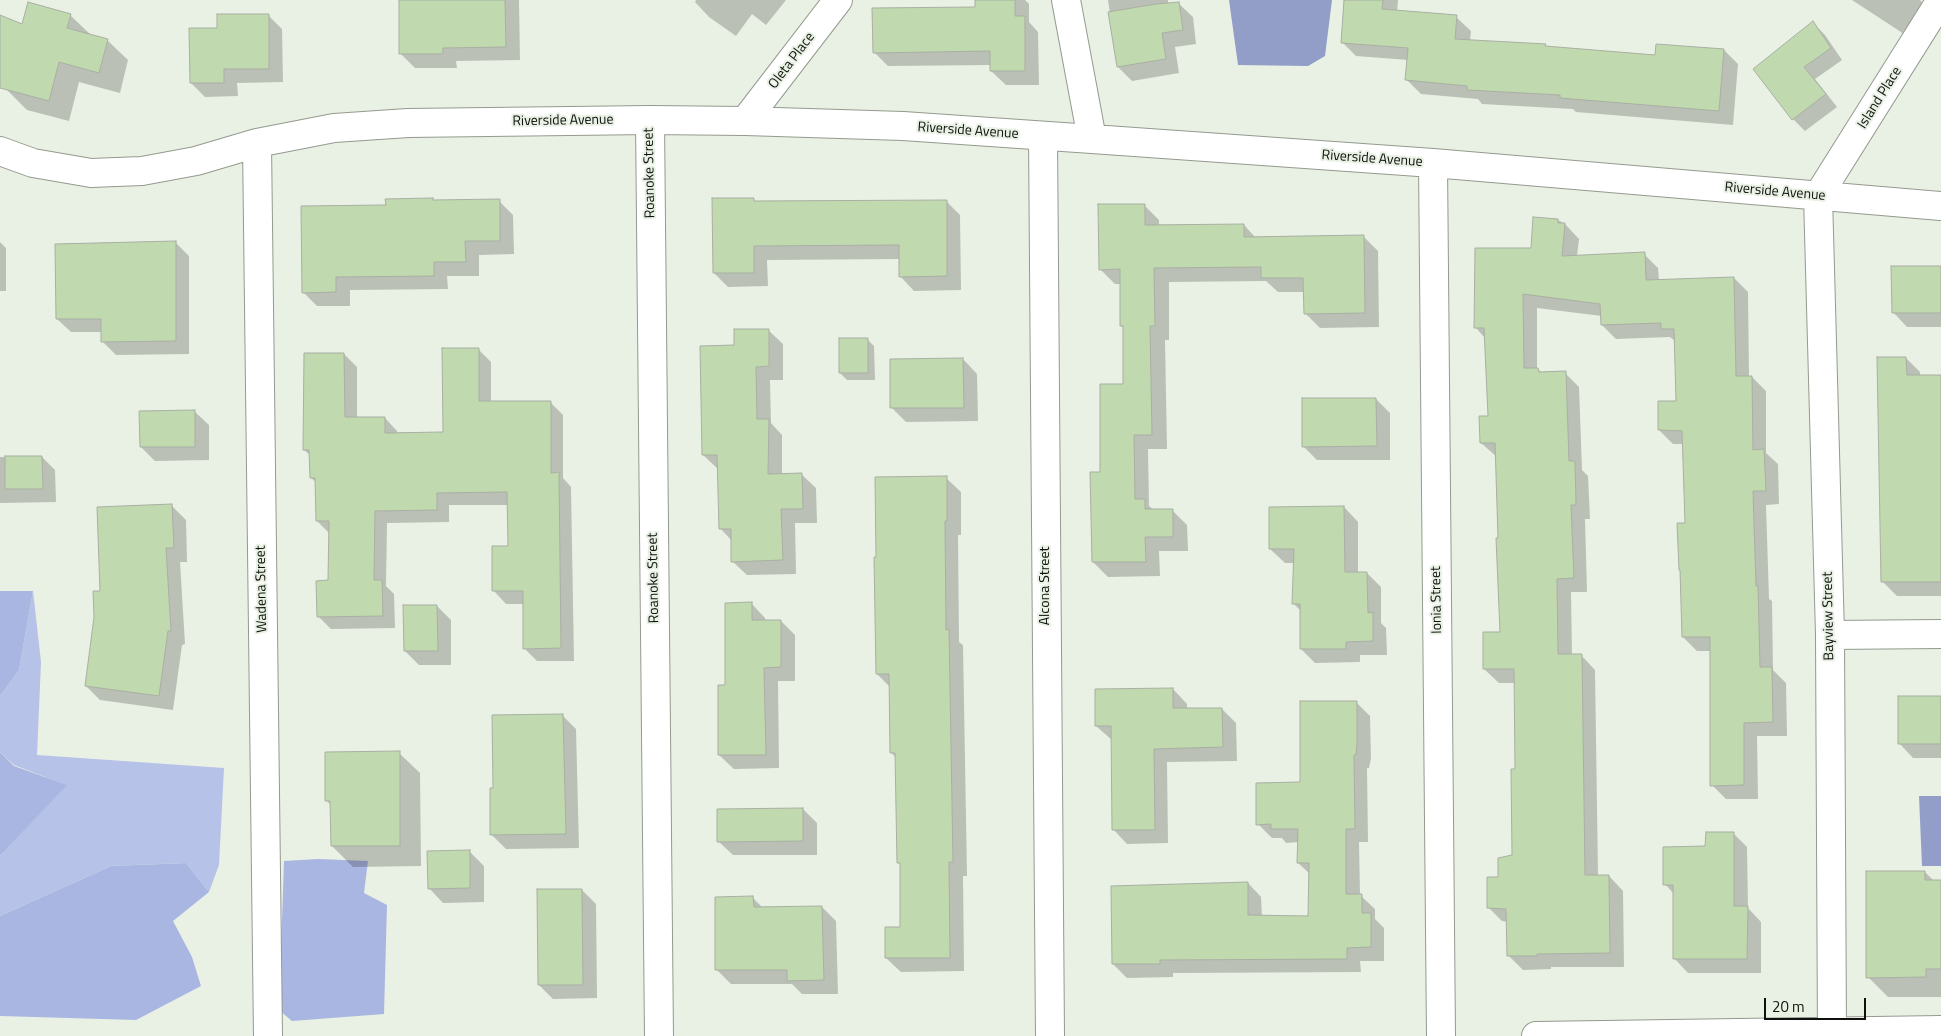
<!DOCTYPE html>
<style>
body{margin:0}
#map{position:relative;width:1941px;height:1036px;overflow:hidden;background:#e9f0e4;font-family:"Titillium Web",sans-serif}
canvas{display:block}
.scale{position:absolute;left:1764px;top:998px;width:102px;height:22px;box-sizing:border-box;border:2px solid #0e110d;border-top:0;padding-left:6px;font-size:15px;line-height:18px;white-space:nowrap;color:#0e110d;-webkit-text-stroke:4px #e9f0e4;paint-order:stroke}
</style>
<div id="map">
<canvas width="1941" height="1036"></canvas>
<div class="scale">20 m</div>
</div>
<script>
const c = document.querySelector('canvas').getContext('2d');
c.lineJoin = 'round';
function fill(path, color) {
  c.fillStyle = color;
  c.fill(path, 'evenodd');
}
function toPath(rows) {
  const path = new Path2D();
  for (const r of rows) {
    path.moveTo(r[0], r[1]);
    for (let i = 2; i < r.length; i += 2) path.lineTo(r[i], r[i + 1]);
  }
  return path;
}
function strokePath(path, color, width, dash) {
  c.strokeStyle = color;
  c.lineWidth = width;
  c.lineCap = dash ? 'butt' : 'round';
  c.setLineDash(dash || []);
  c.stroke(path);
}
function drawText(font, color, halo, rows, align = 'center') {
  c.font = font + ' "Titillium Web",sans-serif';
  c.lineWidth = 4;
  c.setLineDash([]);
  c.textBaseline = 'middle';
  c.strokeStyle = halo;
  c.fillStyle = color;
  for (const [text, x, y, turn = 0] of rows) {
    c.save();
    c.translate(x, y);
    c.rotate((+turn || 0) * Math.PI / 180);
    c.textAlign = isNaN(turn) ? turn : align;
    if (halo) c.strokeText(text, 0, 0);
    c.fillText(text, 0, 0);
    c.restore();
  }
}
fill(toPath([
 [33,591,41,662,37,755,224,768,219,865,209,892,186,863,111,866,0,916,0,856,66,785,14,765,0,752,0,696,19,670]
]), '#b7c2e8');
fill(toPath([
 [0,591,33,591,19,670,0,696],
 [0,752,14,766,67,785,0,856],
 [318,859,368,861,364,893,387,905,384,1014,292,1021,279,1010,284,861],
 [186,863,209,892,173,921,192,957,201,986,136,1020,0,1016,0,916,111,866]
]), '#aab6e2');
fill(toPath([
 [1229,0,1332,0,1325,56,1308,66,1238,65],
 [1919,796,1941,796,1941,866,1922,866]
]), '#929ec8');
fill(toPath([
 [400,0,519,0,520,60,456,61,457,68,415,68,401,54],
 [696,0,786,0,766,25,752,14,736,36,709,17,695,2],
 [976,0,1025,0,1029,4,1029,22,1038,32,1039,85,1006,85,991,71,991,65,888,66,874,52,976,8],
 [1108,0,1168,0,1168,5,1178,3,1193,17,1196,44,1175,47,1179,73,1132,81,1118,67],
 [1345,0,1398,0,1397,12,1456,17,1471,31,1470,41,1656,56,1724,50,1738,64,1733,125,1576,112,1573,109,1482,104,1478,99,1421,94,1407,80,1408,60,1356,56,1342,42],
 [1852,0,1920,0,1926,6,1907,36],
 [70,15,91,35,107,40,128,60,120,93,79,82,69,121,27,110,6,89,0,67,0,16,23,26],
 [268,15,282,29,283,82,237,83,238,96,205,97,191,83,218,29],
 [1813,23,1825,35,1842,60,1815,79,1837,107,1805,131,1793,119,1754,70],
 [753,199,756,203,946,201,960,215,961,290,914,291,900,276,900,259,767,260,768,286,728,287,714,273],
 [499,201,513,215,514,254,479,255,479,276,447,276,448,289,350,290,350,306,317,306,303,292,435,202],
 [1144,205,1159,220,1159,226,1244,225,1256,238,1363,236,1378,251,1379,327,1320,328,1305,313,1305,292,1278,292,1266,281,1169,282,1169,340,1165,340,1167,449,1148,449,1149,506,1154,510,1172,510,1187,525,1188,551,1159,551,1160,576,1108,577,1093,562,1101,473,1124,385,1124,328,1121,326,1121,284,1115,284,1100,269],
 [1558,220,1565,224,1579,239,1577,256,1644,254,1658,268,1659,280,1734,278,1748,292,1749,377,1752,377,1766,391,1766,453,1778,464,1779,504,1766,505,1769,599,1772,601,1773,670,1786,683,1787,736,1757,736,1758,799,1726,799,1712,785,1711,651,1697,651,1683,637,1686,524,1683,444,1673,444,1659,430,1678,403,1676,342,1670,337,1616,339,1602,325,1602,316,1537,308,1537,368,1542,373,1565,373,1579,387,1582,470,1588,476,1590,519,1585,519,1587,592,1571,592,1572,656,1581,655,1595,670,1598,876,1609,876,1623,891,1624,967,1551,967,1551,969,1523,970,1509,956,1508,922,1502,921,1488,907,1500,878,1513,856,1517,770,1515,683,1499,683,1484,669,1501,633,1497,457,1481,443,1489,417,1485,338,1476,328,1532,249],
 [0,242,6,248,6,291,0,291],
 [175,242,189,256,189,354,116,355,102,341,102,332,71,332,57,319],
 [1941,267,1941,327,1907,327,1893,312],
 [768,330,783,344,783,380,770,380,771,423,782,435,782,475,801,474,816,488,817,523,795,523,796,574,747,575,732,561,732,541,720,528,718,469,703,455,736,347],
 [867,339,874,346,875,380,847,380,840,373],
 [478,349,491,362,491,402,550,402,563,415,563,478,571,487,574,661,537,661,525,649,524,604,506,604,494,591,509,547,508,505,449,505,449,522,387,523,386,586,394,594,395,628,331,629,318,616,329,582,330,534,317,521,317,483,311,478,311,456,304,450,344,354,357,367,357,418,385,418,397,431,397,434,444,433],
 [1906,358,1920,372,1920,376,1941,376,1941,596,1897,596,1883,582],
 [963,359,977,374,978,421,906,422,892,408],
 [1376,399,1390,413,1390,460,1317,460,1303,446],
 [194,411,209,425,209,460,155,461,141,447],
 [0,457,42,457,55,470,56,502,0,503],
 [946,478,961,492,961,535,958,535,959,642,963,645,967,876,963,876,964,971,901,972,886,958,902,928,901,865,898,862,896,758,891,752,890,687,877,674],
 [172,506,186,520,187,562,180,562,185,644,182,645,173,710,100,700,86,686],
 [1344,507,1358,522,1358,573,1367,573,1381,587,1381,623,1386,628,1387,655,1360,655,1360,662,1315,663,1301,649,1301,611,1294,604,1295,563,1285,563,1270,549],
 [751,603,765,618,765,621,781,621,795,635,795,681,778,681,779,768,734,769,719,755,727,686],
 [437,606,451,620,451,665,419,665,405,651],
 [1173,689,1187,704,1187,709,1222,709,1236,723,1237,761,1167,762,1168,843,1127,844,1113,829,1112,740,1096,726],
 [1941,697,1941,758,1913,758,1899,743],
 [1356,702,1370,716,1371,758,1369,768,1367,768,1368,842,1359,842,1360,895,1375,909,1375,919,1384,928,1384,961,1360,961,1361,972,1173,973,1173,977,1127,978,1113,964,1248,883,1261,897,1262,917,1309,918,1310,874,1298,863,1299,842,1286,843,1282,838,1272,838,1258,824,1301,784],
 [562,715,576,729,579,848,506,849,492,835],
 [399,753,420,773,421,866,353,867,332,846,331,805,326,800],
 [803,809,817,823,817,855,733,855,718,841],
 [1733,833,1747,847,1748,908,1761,922,1761,973,1688,973,1674,958,1674,894,1665,884,1707,847],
 [470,852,484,866,484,902,443,903,429,888],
 [1925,872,1934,881,1941,881,1941,997,1888,997,1868,977],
 [582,890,596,904,597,998,553,999,539,985],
 [753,898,763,908,822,907,836,921,838,994,802,994,792,984,731,984,717,970]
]), '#0003');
const building = toPath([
 [399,0,505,0,506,47,443,48,443,54,399,54,399,0],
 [975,0,1015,0,1015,16,1025,16,1025,71,990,71,990,51,873,53,872,8,975,7,975,0],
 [1344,0,1383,0,1382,9,1457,15,1455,39,1546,44,1545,46,1655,55,1656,44,1724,49,1719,111,1560,98,1560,95,1467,90,1467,86,1405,80,1408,48,1341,43,1344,0],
 [28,2,71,14,67,28,108,39,99,73,59,62,49,101,0,88,0,15,22,24,28,2],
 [1179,2,1183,30,1162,33,1166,59,1117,67,1108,12,1156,4,1179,2],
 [217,14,269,14,269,69,224,69,224,83,190,83,189,28,217,28,217,14],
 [1813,21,1831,48,1804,67,1826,94,1792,120,1753,69,1813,21],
 [433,198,433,200,500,199,500,241,465,241,466,262,434,262,434,276,336,277,336,292,302,293,301,206,386,205,385,199,433,198],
 [712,198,754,198,754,201,947,200,947,276,899,277,899,245,754,246,754,273,713,273,712,198],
 [1098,204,1145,204,1145,225,1244,224,1244,237,1364,235,1365,313,1304,314,1303,278,1261,278,1261,267,1154,268,1155,326,1150,326,1152,435,1134,435,1135,499,1145,499,1145,509,1173,509,1173,537,1145,537,1146,562,1092,562,1090,472,1100,472,1100,384,1123,384,1123,326,1120,326,1120,269,1099,270,1098,204],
 [1533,217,1558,219,1558,223,1565,223,1562,256,1645,252,1646,280,1734,277,1736,376,1752,376,1753,450,1764,449,1766,491,1753,491,1756,586,1758,586,1760,667,1772,667,1773,722,1744,723,1744,785,1710,786,1710,637,1682,637,1680,570,1679,570,1677,523,1685,523,1682,431,1658,430,1658,401,1676,401,1674,329,1661,329,1661,323,1601,325,1600,304,1523,294,1524,368,1538,368,1539,372,1566,371,1569,461,1575,461,1576,505,1571,505,1574,578,1557,579,1558,654,1582,654,1585,875,1609,875,1610,953,1537,954,1537,956,1507,956,1506,909,1487,908,1487,877,1498,877,1498,858,1512,855,1511,769,1515,769,1514,669,1483,669,1483,632,1500,632,1496,538,1498,538,1495,443,1480,443,1479,416,1488,416,1484,328,1474,328,1475,248,1531,248,1533,217],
 [176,241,176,341,101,342,101,319,56,319,55,244,176,241],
 [1891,266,1941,266,1941,313,1892,313,1891,266],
 [734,329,769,329,769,366,756,367,757,419,769,419,768,474,802,473,803,509,781,509,783,560,731,562,731,529,719,529,717,455,702,455,700,346,734,345,734,329],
 [839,338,868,338,868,373,839,373,839,338],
 [442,348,479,348,479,401,551,401,551,473,559,472,561,648,523,649,523,591,492,591,492,546,508,546,507,492,437,493,437,510,375,511,374,580,382,580,383,616,317,617,316,581,328,580,329,521,316,521,315,478,310,478,309,450,303,450,304,353,344,353,345,417,385,417,385,433,443,432,442,348],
 [1877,357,1906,357,1907,375,1941,375,1941,582,1881,582,1877,357],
 [963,358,964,408,890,408,890,359,963,358],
 [1302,398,1376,398,1377,446,1302,447,1302,398],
 [195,410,195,447,140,447,139,411,195,410],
 [5,456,42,456,43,489,5,489,5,456],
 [947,476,947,521,945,521,946,630,949,629,953,862,949,862,950,958,885,958,885,927,900,927,900,863,897,863,895,753,890,753,889,674,876,674,874,557,876,557,875,477,947,476],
 [172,504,174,548,166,548,171,631,168,631,159,696,85,686,94,617,93,591,100,591,97,507,172,504],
 [1344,506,1345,572,1367,572,1368,613,1373,612,1373,641,1346,642,1346,649,1300,649,1300,604,1292,604,1294,549,1269,549,1269,507,1344,506],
 [752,602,752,620,781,620,781,667,764,668,766,755,718,755,718,685,725,685,725,603,752,602],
 [403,605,437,605,438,651,404,651,403,605],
 [1173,688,1173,708,1222,708,1223,747,1154,749,1155,830,1112,830,1111,726,1095,726,1095,689,1173,688],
 [1898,696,1941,696,1941,744,1898,744,1898,696],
 [1300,701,1357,701,1357,744,1356,755,1354,755,1355,829,1346,829,1346,894,1362,894,1362,913,1371,913,1371,947,1347,948,1347,959,1160,960,1160,964,1112,964,1111,886,1248,882,1248,915,1308,916,1309,863,1297,863,1298,829,1271,829,1271,824,1256,825,1256,783,1300,782,1300,701],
 [563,714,566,834,490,835,490,788,493,788,492,715,563,714],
 [400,751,400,846,331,846,330,801,325,801,325,752,400,751],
 [803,808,803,841,717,842,717,809,803,808],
 [1706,832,1734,832,1734,906,1748,906,1747,959,1673,959,1673,885,1663,885,1663,847,1705,846,1706,832],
 [470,850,470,888,428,889,427,851,470,850],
 [1866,871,1925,871,1925,880,1941,880,1941,969,1926,969,1926,977,1866,978,1866,871],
 [537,889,582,889,583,985,538,985,537,889],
 [753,896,754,907,822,906,824,980,787,981,787,970,715,970,715,897,753,896]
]);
fill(building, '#c1d9ae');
strokePath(building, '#a8afa3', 1);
const minor = toPath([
 [1066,0,1092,139],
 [650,120,659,1036],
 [745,121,838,0],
 [1043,136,1050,1036],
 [257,143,268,1036],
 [0,151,33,163,91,173,142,171,196,161,257,143,334,128,408,123,650,120,745,121,903,126,1092,139,1433,163,1941,206],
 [1433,163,1441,1036],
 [1830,635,1941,634],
 [1536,1036,1941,1030],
 [1832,1036,1830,635,1818,196,1941,0]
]);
strokePath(minor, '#949a8f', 30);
strokePath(minor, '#fff', 28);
drawText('14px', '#0e110d', '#e9f0e4', [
 ["Oleta Place",792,61,-53],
 ["Island Place",1880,98,-58],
 ["Riverside Avenue",563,121,-1],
 ["Riverside Avenue",968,131,4],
 ["Riverside Avenue",1372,159,4],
 ["Roanoke Street",650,173,-91],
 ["Riverside Avenue",1775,192,5],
 ["Roanoke Street",654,578,-91],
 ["Alcona Street",1046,586,-90],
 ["Wadena Street",262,589,-91],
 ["Ionia Street",1437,600,-91],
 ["Bayview Street",1829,616,-91]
]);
</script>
